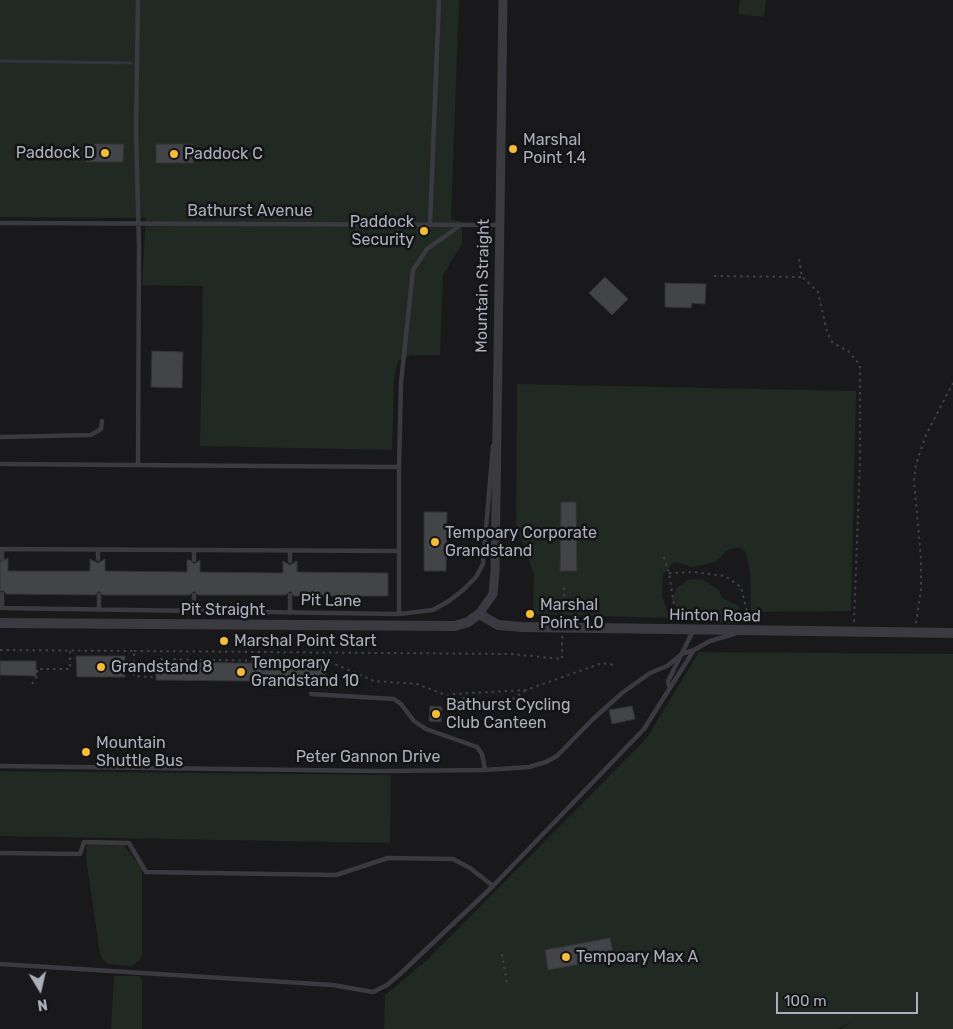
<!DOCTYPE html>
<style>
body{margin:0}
#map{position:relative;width:953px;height:1029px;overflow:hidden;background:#19191b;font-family:Rubik,sans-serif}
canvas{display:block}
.north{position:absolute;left:15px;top:964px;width:50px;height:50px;-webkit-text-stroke:4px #141416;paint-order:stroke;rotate:171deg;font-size:14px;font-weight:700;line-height:20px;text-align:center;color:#abafbb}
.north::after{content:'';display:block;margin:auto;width:18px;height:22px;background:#abafbb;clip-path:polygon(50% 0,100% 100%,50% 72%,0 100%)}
.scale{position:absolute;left:776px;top:992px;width:142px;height:22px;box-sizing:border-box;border:2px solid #abafbb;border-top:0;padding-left:6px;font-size:15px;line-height:18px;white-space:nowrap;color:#abafbb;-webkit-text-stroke:4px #141416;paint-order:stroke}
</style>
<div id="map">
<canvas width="953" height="1029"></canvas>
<div class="north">N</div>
<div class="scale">100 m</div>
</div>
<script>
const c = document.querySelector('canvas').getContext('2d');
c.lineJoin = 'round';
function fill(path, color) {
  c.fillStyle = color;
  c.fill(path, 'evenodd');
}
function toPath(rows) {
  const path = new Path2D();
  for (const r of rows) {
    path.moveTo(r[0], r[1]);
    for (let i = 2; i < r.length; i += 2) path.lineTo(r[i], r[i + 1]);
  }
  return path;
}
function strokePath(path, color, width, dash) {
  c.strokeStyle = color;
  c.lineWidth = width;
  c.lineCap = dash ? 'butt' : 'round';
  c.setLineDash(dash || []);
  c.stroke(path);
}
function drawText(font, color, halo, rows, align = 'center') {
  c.font = font + ' Rubik,sans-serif';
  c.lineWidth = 5;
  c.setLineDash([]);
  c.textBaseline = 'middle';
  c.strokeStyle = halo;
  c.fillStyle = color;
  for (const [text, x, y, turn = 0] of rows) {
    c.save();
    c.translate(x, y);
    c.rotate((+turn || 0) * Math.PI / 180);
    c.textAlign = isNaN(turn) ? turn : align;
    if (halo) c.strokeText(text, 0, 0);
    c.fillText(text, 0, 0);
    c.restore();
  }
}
fill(toPath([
 [0,0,459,0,451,219,462,222,462,244,443,275,440,355,411,355,398,361,394,380,392,450,200,446,203,286,142,285,146,218,0,217],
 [740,0,766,0,764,17,738,14],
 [517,384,856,391,851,611,751,612,750,571,745,551,738,547,728,550,715,562,693,567,674,562,663,574,662,596,670,618,533,614,534,575,516,525],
 [702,579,719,590,722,598,739,606,740,617,734,623,686,621,679,611,672,599,677,588,687,580],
 [699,652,953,654,953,1029,841,1029,851,1022,837,1029,384,1029,385,995,427,960,646,739],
 [0,771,391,775,390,843,0,836],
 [123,844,142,869,142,955,140,960,132,966,109,964,103,960,100,954,86,858,87,845],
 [114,976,139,976,142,979,142,1029,111,1029]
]), '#202922');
strokePath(toPath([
 [0,61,131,63]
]), '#2e373f', 3);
const building = toPath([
 [87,144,124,144,123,162,86,162,87,144],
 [156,144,193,144,193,163,156,163,156,144],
 [605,277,628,299,612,315,589,293,605,277],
 [665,283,706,284,705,304,692,303,691,308,665,307,665,283],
 [152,351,183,352,182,388,151,387,152,351],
 [561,502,576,502,577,571,560,571,561,502],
 [424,512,447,512,446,571,424,571,424,512],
 [8,558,8,571,90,571,90,559,98,563,105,559,105,571,187,572,187,560,190,560,194,564,200,560,200,572,283,573,283,561,290,565,297,561,297,572,388,573,388,596,294,596,290,591,286,595,198,595,194,591,190,595,103,595,99,591,95,595,6,594,4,591,0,591,0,562,8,558],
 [76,656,125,656,125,677,77,677,76,656],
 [0,661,36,661,36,676,0,675,0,661],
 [156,662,326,664,326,682,156,680,156,662],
 [430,706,442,707,441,722,429,721,430,706],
 [632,706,635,719,612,724,609,710,632,706],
 [610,938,614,958,548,970,545,950,610,938]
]);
fill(building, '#434448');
strokePath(building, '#333337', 1);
strokePath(toPath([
 [799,259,802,277,818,292,827,332,832,342,849,352,860,365,860,461,854,622],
 [714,276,802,277],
 [664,557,669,573,676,619],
 [669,573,694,572,725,576,741,587,747,612,745,622],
 [564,603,564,585],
 [916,623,921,590,921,559,914,480,916,464,926,435,953,383],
 [0,650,134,651,134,676,152,677,154,659,330,662,374,681,417,684,448,696,453,694,526,690,602,663,615,665],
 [134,651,512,654,562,659,562,645],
 [32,684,37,676,37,669,70,669,70,651],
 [489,708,500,707,525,691],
 [446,709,464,698,464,694],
 [502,954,507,983]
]), '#3f4147', 2, [2.5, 4]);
strokePath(toPath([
 [138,0,136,130,139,247,138,465],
 [0,223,499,225],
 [430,224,439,0],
 [0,437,91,435,101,429,102,421],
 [0,464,399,467,399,551,0,549],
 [399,467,401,383,413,270,427,249,458,227],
 [2,549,2,559],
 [98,550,98,559],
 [194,550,194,560],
 [290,551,290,561],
 [399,551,399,614],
 [194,595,194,611],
 [290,595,290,613],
 [0,608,399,614,433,610,449,601,463,590,476,577,483,564,493,446],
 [2,608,2,594],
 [99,609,99,595],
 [669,686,668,681,693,631],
 [311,694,394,699,401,704,414,721,426,729,477,747,482,754,485,770],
 [0,766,380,771,485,770,529,767,546,762,557,756,592,720,622,693,650,673,667,666,682,654,693,650],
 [0,853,80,854,84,842,129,843,146,872,336,875,388,858,453,859,470,868,493,886],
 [0,964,333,985,373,992,387,985,400,974,493,886,644,729,694,650,710,641,734,634]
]), '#3a3a40', 4.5);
strokePath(toPath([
 [479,614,493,594,495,572,503,0]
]), '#3a3a40', 9);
strokePath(toPath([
 [0,623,455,626,468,622,479,614,498,625,522,627,953,633]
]), '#3a3a40', 10);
strokePath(toPath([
 [562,645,564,603]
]), '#3f4147', 2, [2.5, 4]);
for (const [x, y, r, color] of [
 [513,149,5,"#f5bc36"],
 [105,153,5,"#f5bc36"],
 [174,154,5,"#f5bc36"],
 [424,231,5,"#f5bc36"],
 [435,542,5,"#f5bc36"],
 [530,614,5,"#f5bc36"],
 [224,641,5,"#f5bc36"],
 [101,667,5,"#f5bc36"],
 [241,672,5,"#f5bc36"],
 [436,714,5,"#f5bc36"],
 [86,752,5,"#f5bc36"],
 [566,957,5,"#f5bc36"]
]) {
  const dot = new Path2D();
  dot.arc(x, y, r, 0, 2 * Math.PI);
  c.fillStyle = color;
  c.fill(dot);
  strokePath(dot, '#141416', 2);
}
drawText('16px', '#abafbb', '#141416', [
 ["Marshal",523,140],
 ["Point 1.4",523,158],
 ["Paddock D",95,153,"right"],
 ["Paddock C",184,154],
 ["Paddock",414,222,"right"],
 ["Security",414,240,"right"],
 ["Tempoary Corporate",445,533],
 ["Grandstand",445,551],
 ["Marshal",540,605],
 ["Point 1.0",540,623],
 ["Marshal Point Start",234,641],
 ["Temporary",251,663],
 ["Grandstand 10",251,681],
 ["Grandstand 8",111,667],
 ["Bathurst Cycling",446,705],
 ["Club Canteen",446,723],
 ["Mountain",96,743],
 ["Shuttle Bus",96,761],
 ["Tempoary Max A",576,957]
], 'left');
drawText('16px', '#abafbb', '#141416', [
 ["Bathurst Avenue",250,211],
 ["Mountain Straight",483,286,-89],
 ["Pit Lane",331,601,1],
 ["Pit Straight",223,610],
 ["Hinton Road",715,616,1],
 ["Peter Gannon Drive",368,757]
]);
</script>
